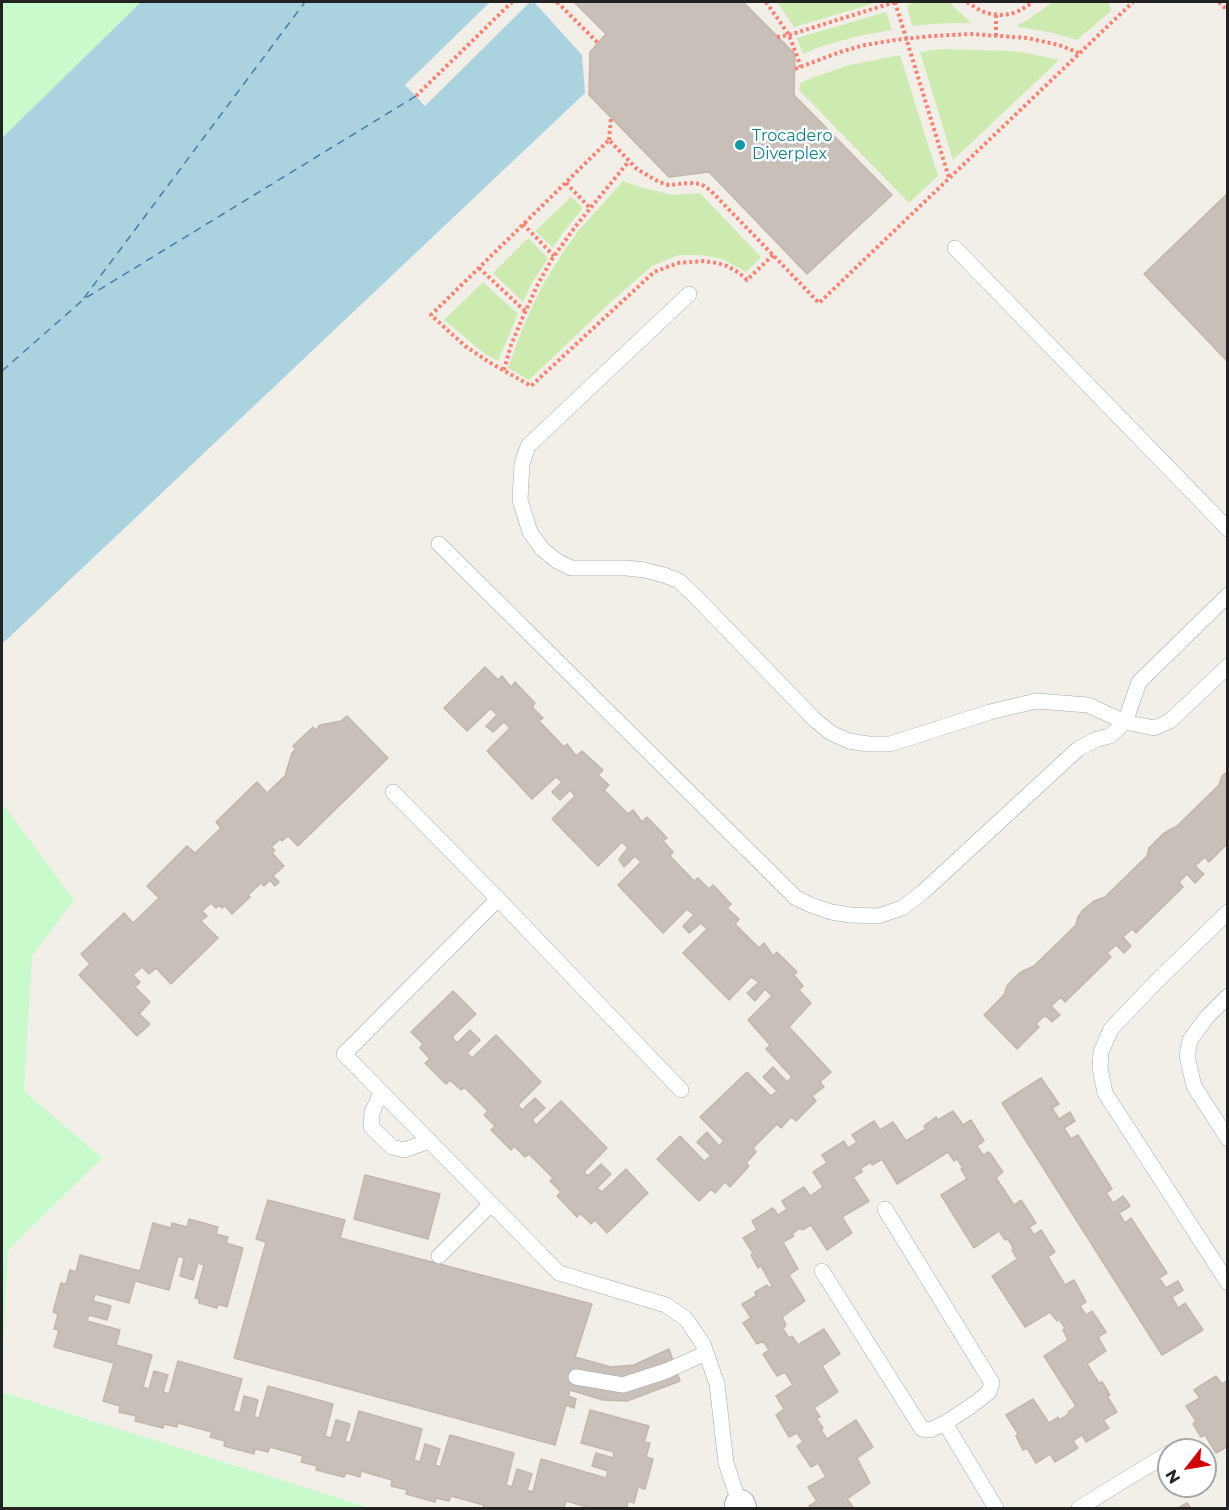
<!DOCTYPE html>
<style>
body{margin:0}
#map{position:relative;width:1229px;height:1510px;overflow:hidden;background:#f2efe9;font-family:Montserrat,sans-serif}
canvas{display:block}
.frame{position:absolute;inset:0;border:3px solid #222;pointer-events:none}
.north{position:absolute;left:1157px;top:1438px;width:60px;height:60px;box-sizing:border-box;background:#fff;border:2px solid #a7a7a7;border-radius:50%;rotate:239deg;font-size:16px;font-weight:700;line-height:24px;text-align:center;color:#222}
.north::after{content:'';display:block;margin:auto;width:21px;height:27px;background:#d40000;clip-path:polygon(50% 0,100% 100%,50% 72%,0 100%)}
</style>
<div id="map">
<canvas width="1229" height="1510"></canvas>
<div class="frame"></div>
<div class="north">N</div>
</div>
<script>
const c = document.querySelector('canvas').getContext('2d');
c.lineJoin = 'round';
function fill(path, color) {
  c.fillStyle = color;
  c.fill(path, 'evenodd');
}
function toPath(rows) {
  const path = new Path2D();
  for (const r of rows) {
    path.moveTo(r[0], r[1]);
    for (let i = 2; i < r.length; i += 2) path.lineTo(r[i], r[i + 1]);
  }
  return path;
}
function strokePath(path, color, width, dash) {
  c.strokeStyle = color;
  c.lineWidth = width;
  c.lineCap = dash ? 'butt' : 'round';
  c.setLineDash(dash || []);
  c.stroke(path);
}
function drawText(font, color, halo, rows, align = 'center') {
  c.font = font + ' Montserrat,sans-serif';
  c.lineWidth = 5;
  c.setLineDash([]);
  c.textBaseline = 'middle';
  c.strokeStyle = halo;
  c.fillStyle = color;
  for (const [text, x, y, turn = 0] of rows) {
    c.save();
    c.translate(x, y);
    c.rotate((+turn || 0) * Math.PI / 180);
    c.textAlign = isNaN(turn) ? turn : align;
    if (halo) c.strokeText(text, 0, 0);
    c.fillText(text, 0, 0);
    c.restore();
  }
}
fill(toPath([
 [777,2,879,2,794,27],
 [919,2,949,2,971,23,947,23,912,26,907,5],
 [1053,2,1108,2,1111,9,1110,12,1077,40,1053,33,1019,27,1017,25,1027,20],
 [886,12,892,30,858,36,819,47,803,54,797,38],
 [941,49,1010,51,1027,53,1059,60,953,160,920,52],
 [900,55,938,176,909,203,799,90,800,83,817,76,849,65],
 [623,181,640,187,672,195,700,193,761,257,746,272,722,259,702,255,679,255,668,259,652,266,613,300,529,380,508,368,521,332,532,307,545,281,566,248,578,231],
 [571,197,583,208,562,234,553,248,535,231],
 [528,238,548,258,531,285,523,302,493,273],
 [483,282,518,314,498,361,485,354,444,320]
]), '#cdebb0');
fill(toPath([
 [2,2,141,2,2,138],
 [2,803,74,900,32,956,24,1091,102,1158,8,1250,2,1371],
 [2,1392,112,1427,370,1508,2,1508]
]), '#c8facc');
fill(toPath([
 [141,2,534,2,582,55,585,93,2,644,2,138]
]), '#aad3df');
fill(toPath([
 [490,2,530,2,425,106,405,85]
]), '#f2efe9');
strokePath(toPath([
 [84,298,305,2],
 [2,371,84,299,416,96]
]), '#4a7aab', 1.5, [8, 6]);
const building = toPath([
 [574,2,743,2,795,54,794,95,892,195,807,274,709,172,669,177,589,95,590,52,606,34,574,2],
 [1228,193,1228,362,1144,274,1228,193],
 [485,667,498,680,502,676,511,687,515,682,535,703,532,707,543,718,539,721,564,747,567,744,576,756,582,751,603,770,598,775,609,785,604,790,628,814,633,810,642,822,647,817,667,838,663,841,673,852,670,856,694,881,698,878,709,889,713,885,731,904,727,908,739,919,735,924,759,948,764,943,773,956,777,952,797,972,794,975,803,986,799,990,811,1003,789,1027,831,1072,820,1082,824,1087,812,1096,816,1101,796,1121,791,1117,781,1128,777,1124,753,1148,756,1152,746,1163,749,1166,730,1187,725,1182,715,1193,711,1189,699,1201,657,1159,680,1136,704,1161,711,1156,697,1142,707,1132,719,1146,724,1141,700,1117,747,1072,771,1096,777,1091,763,1077,773,1067,787,1082,792,1077,766,1049,770,1045,748,1020,772,996,765,989,755,1001,747,993,759,982,751,977,729,1000,683,953,707,929,701,923,689,933,683,926,694,915,687,909,663,933,618,885,641,862,635,856,624,867,619,859,628,848,622,842,598,866,552,819,575,796,570,790,560,800,552,792,562,782,556,777,532,799,487,751,510,728,504,722,493,732,486,726,497,715,491,708,467,731,444,708,485,667],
 [347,716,388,758,298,846,288,836,282,841,280,839,271,847,275,850,272,853,284,866,273,876,279,882,275,886,270,880,264,886,261,883,248,895,250,897,232,914,225,906,222,908,219,905,216,908,211,903,202,911,207,916,201,921,218,938,171,984,156,968,149,974,142,967,133,975,140,982,135,987,150,1002,139,1014,150,1024,137,1036,79,975,90,964,81,954,124,913,133,923,159,898,147,886,187,846,195,853,221,828,216,822,257,782,267,793,285,776,292,753,296,749,293,746,313,727,316,730,320,725,341,721,347,716],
 [1228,771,1228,843,1209,862,1205,857,1195,866,1204,874,1195,883,1187,874,1179,882,1183,887,1136,933,1132,929,1123,937,1131,946,1124,953,1116,945,1107,953,1111,957,1065,1002,1061,997,1051,1006,1060,1015,1052,1022,1045,1015,1036,1024,1039,1027,1017,1049,984,1015,1004,995,1007,986,1013,979,1021,972,1034,966,1076,925,1078,917,1083,910,1094,901,1105,897,1147,856,1149,848,1163,834,1171,829,1176,827,1219,785,1222,776,1228,771],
 [453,991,476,1014,452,1037,457,1043,470,1030,480,1040,467,1053,472,1058,496,1035,541,1082,518,1105,522,1110,535,1098,545,1108,532,1120,536,1125,561,1101,607,1148,584,1172,588,1176,601,1164,611,1174,597,1188,602,1192,626,1169,648,1193,607,1233,595,1220,591,1224,580,1213,577,1217,557,1196,561,1192,550,1181,553,1178,529,1154,525,1157,514,1146,511,1150,491,1130,495,1126,484,1115,488,1111,464,1087,461,1090,450,1080,446,1084,425,1063,430,1059,420,1048,423,1044,411,1032,453,991],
 [1041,1078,1059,1104,1052,1108,1059,1119,1070,1112,1075,1121,1064,1128,1071,1139,1078,1135,1112,1189,1106,1193,1113,1203,1123,1196,1130,1206,1119,1213,1125,1223,1131,1218,1167,1273,1159,1278,1166,1288,1178,1281,1183,1290,1172,1297,1178,1308,1185,1303,1203,1330,1162,1355,1002,1103,1041,1078],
 [953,1111,963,1125,971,1120,984,1141,977,1146,983,1155,989,1152,1003,1172,996,1178,1014,1205,1021,1200,1036,1223,1029,1227,1034,1235,1041,1230,1055,1252,1048,1257,1065,1285,1074,1280,1086,1302,1080,1306,1086,1315,1092,1311,1106,1332,1098,1337,1106,1351,1087,1364,1099,1383,1102,1382,1110,1395,1107,1396,1117,1412,1103,1420,1109,1428,1086,1442,1082,1435,1073,1441,1078,1448,1055,1462,1050,1454,1036,1463,1027,1448,1023,1450,1016,1436,1018,1434,1006,1415,1033,1399,1049,1423,1058,1417,1059,1420,1069,1414,1068,1412,1076,1406,1044,1356,1068,1340,1063,1330,1065,1328,1059,1319,1057,1321,1050,1312,1025,1327,992,1276,1017,1259,1012,1250,1014,1249,1008,1239,1005,1240,999,1231,974,1248,941,1195,967,1179,961,1169,963,1168,957,1159,954,1161,948,1152,897,1184,882,1159,872,1165,871,1162,861,1168,862,1172,853,1177,869,1201,842,1217,852,1233,827,1250,811,1225,802,1230,800,1228,792,1234,794,1236,783,1242,798,1269,789,1275,805,1301,782,1317,786,1325,783,1329,789,1338,792,1336,798,1345,824,1329,840,1354,822,1366,838,1392,814,1408,820,1417,816,1418,823,1428,821,1430,827,1439,856,1420,873,1447,857,1458,870,1483,847,1499,854,1508,811,1508,809,1506,817,1501,808,1487,826,1477,818,1463,811,1467,797,1446,803,1442,797,1433,789,1437,776,1415,784,1409,776,1396,793,1385,785,1372,777,1376,763,1354,769,1350,763,1341,757,1344,743,1323,751,1318,742,1304,756,1296,755,1292,767,1285,769,1288,772,1286,761,1266,758,1268,751,1255,753,1253,743,1238,757,1230,752,1221,773,1208,778,1215,787,1209,782,1201,804,1187,810,1196,823,1187,813,1172,827,1163,822,1155,844,1141,848,1148,857,1142,852,1135,874,1121,880,1130,893,1122,906,1141,926,1129,924,1126,936,1117,938,1120,953,1111],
 [365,1175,440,1194,428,1239,354,1219,365,1175],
 [268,1200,345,1220,340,1238,592,1304,575,1357,611,1367,634,1365,669,1349,680,1381,627,1401,603,1400,570,1390,568,1396,576,1399,574,1408,566,1405,555,1445,234,1358,266,1242,256,1239,268,1200],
 [189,1219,218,1227,216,1234,228,1237,226,1243,243,1248,227,1307,218,1304,217,1308,199,1303,199,1299,195,1298,204,1265,198,1263,193,1280,180,1276,184,1258,178,1256,169,1290,135,1281,129,1303,95,1294,93,1301,111,1306,107,1320,89,1315,87,1321,120,1330,116,1345,152,1355,143,1387,149,1389,154,1371,168,1375,163,1392,169,1394,178,1361,242,1379,233,1411,240,1413,244,1396,258,1400,254,1417,259,1418,268,1386,333,1404,325,1436,331,1438,336,1420,350,1424,345,1441,350,1443,359,1411,422,1429,414,1460,420,1462,425,1444,440,1449,435,1465,440,1467,450,1435,514,1453,506,1485,512,1487,517,1469,532,1474,527,1490,533,1492,541,1459,606,1478,608,1471,592,1466,596,1453,613,1458,614,1452,581,1443,590,1410,649,1426,644,1442,650,1443,646,1457,653,1459,645,1489,638,1487,634,1503,628,1501,627,1508,591,1508,566,1501,564,1508,483,1508,484,1505,451,1496,449,1501,436,1498,435,1502,406,1494,407,1490,391,1486,392,1480,361,1471,360,1477,346,1473,344,1477,316,1470,317,1466,301,1462,303,1456,270,1447,268,1452,255,1449,254,1454,224,1446,225,1441,210,1437,212,1432,178,1423,177,1427,164,1424,163,1428,135,1421,136,1416,119,1412,120,1406,103,1401,114,1363,54,1347,59,1330,54,1329,58,1314,53,1312,61,1283,66,1284,70,1270,76,1272,80,1255,140,1271,153,1223,171,1228,172,1223,187,1227,189,1219],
 [1216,1376,1222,1384,1228,1380,1228,1412,1226,1413,1228,1415,1228,1446,1216,1453,1205,1435,1201,1437,1193,1424,1196,1421,1186,1406,1200,1398,1194,1390,1216,1376],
 [1187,1503,1191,1508,1178,1508,1187,1503]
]);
fill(building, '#c7bfb8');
strokePath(building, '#c4b6ab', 1.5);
const lane = toPath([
 [955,248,1228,529],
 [689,294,528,446,522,464,520,500,530,532,542,549,557,561,571,568,627,568,644,570,664,575,679,581,695,596,814,719,831,733,849,741,868,744,890,744,990,712,1036,701,1088,705,1125,722,1154,728,1170,721,1228,666],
 [439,544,796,898,811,905,831,912,850,915,878,916,902,908,923,892,1078,749,1097,739,1110,736,1125,722,1139,682,1228,595],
 [393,792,498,899],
 [1228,912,1156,982,1111,1029,1101,1052,1100,1068,1105,1093,1228,1283],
 [1228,996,1207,1017,1190,1040,1187,1056,1194,1086,1228,1139],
 [681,1090,498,899,344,1054,559,1273,666,1305,686,1319,703,1344,717,1384,726,1463,740,1505],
 [382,1092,372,1112,371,1127,392,1147,404,1150,430,1141],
 [885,1209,992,1383,989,1392,974,1404,945,1423],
 [439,1256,491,1204],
 [822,1271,922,1429,930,1430,945,1423,996,1508],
 [576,1377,623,1385,666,1371,706,1353],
 [1079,1508,1169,1453]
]);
const street = toPath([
 [740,1505,741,1508]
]);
strokePath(lane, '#a9a9a9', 16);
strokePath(street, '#a9a9a9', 32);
strokePath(toPath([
 [557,2,598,43],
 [766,2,789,35,801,67],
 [895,2,949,178],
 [967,2,981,11,991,14,1001,15,1011,14,1021,10,1033,2],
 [1219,2,1228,11],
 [996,36,996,15],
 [777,37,789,35,895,2],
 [795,69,840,52,865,45,895,40,932,36,971,34,1027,38,1059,45,1079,53],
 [416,96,512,2],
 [609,140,611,117],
 [566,183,590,208],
 [523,224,554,256],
 [773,255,747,280,739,273,727,266,717,263,704,261,678,263,654,272,531,386,489,362,465,346,431,315,609,140,637,169,659,182,669,185,689,183,701,184,710,190,773,255,819,303,1133,2],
 [479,268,525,311],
 [504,370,511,345,522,319,538,284,552,259,575,227,629,161]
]), '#fa8072', 4, [3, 3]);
strokePath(lane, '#fff', 15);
strokePath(street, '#fff', 30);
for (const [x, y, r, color] of [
 [740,145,6,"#0f9aa8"]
]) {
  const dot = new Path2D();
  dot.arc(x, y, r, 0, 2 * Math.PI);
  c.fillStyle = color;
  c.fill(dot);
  strokePath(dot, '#fff', 2);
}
drawText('16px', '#0d838f', '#fff', [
 ["Trocadero",752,136],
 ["Diverplex",752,154]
], 'left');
</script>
